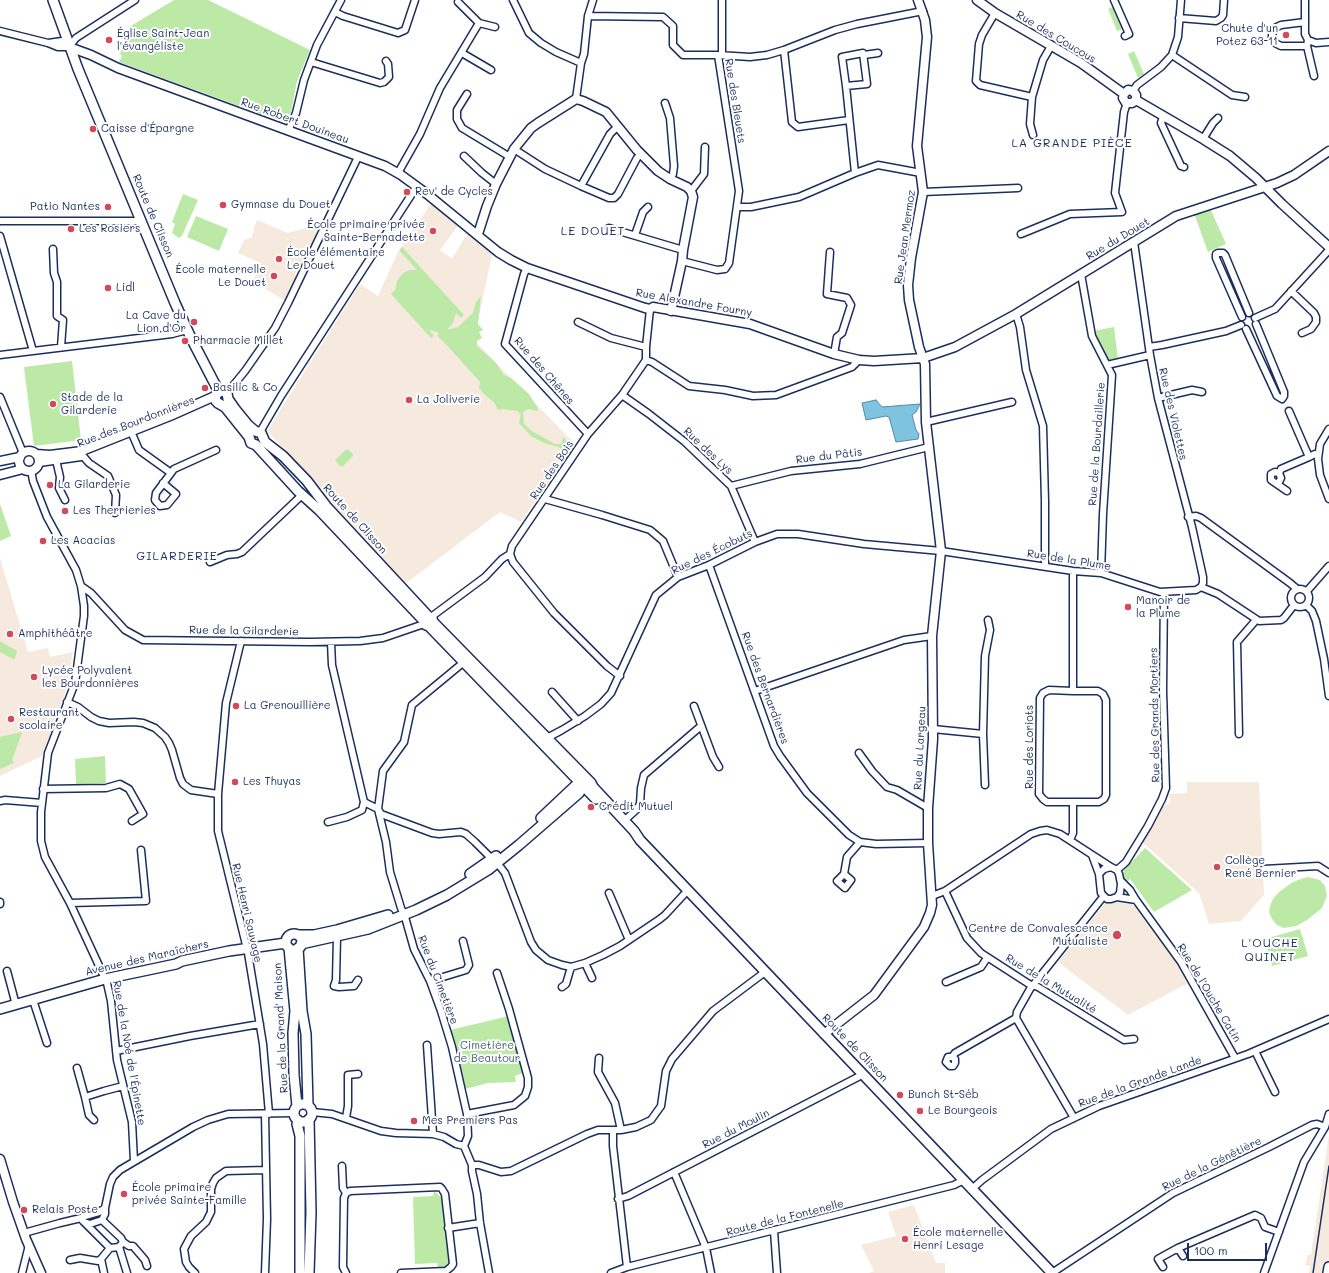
<!DOCTYPE html>
<meta charset="utf-8">
<style>
body{margin:0}
#map{position:relative;width:1329px;height:1273px;overflow:hidden;background:#fff;font-family:Mali,sans-serif}
canvas{display:block}
.scale{position:absolute;left:1187px;top:1243px;width:80px;height:18px;box-sizing:border-box;border:2px solid #1b2f5e;border-top:0;padding-left:5px;font-size:12px;line-height:14px;white-space:nowrap;color:#1b2f5e;-webkit-text-stroke:3px #fff;paint-order:stroke}
</style>
<div id="map">
<canvas width="1329" height="1273"></canvas>
<div class="scale">100 m</div>
</div>
<script>
const c = document.querySelector('canvas').getContext('2d');
c.lineJoin = 'round';
function fill(path, color) {
  c.fillStyle = color;
  c.fill(path, 'evenodd');
}
function toPath(rows) {
  const path = new Path2D();
  for (const r of rows) {
    if (r.length === 3) {
      path.moveTo(r[0] + r[2], r[1]);
      path.arc(r[0], r[1], r[2], 0, 2 * Math.PI);
      continue;
    }
    path.moveTo(r[0], r[1]);
    for (let i = 2; i < r.length; i += 2) path.lineTo(r[i], r[i + 1]);
  }
  return path;
}
function strokePath(path, color, width, dash) {
  c.strokeStyle = color;
  c.lineWidth = width;
  c.lineCap = dash ? 'butt' : 'round';
  c.setLineDash(dash || []);
  c.stroke(path);
}
function drawText(font, color, halo, rows, align = 'center') {
  c.font = font + ' Mali,sans-serif';
  c.lineWidth = 4;
  c.setLineDash([]);
  c.textBaseline = 'middle';
  c.strokeStyle = halo;
  c.fillStyle = color;
  for (const [text, x, y, turn = 0] of rows) {
    c.save();
    c.translate(x, y);
    c.rotate((+turn || 0) * Math.PI / 180);
    c.textAlign = isNaN(turn) ? turn : align;
    if (halo) c.strokeText(text, 0, 0);
    c.fillText(text, 0, 0);
    c.restore();
  }
}
fill(toPath([
 [432,202,459,224,440,250,452,259,462,242,469,232,493,250,474,340,575,444,521,522,500,512,405,584,267,431,360,284,378,296,397,254],
 [257,220,288,233,313,226,316,232,318,234,313,244,309,246,305,254,308,256,300,271,297,270,295,274,297,278,287,300,282,299,253,281,261,263,238,253,244,240,252,237,254,228],
 [0,558,28,652,48,648,50,657,73,652,67,688,42,756,0,776],
 [1187,782,1259,782,1264,895,1241,921,1209,924,1199,893,1141,841,1160,808,1170,803,1169,794,1187,793],
 [1127,901,1134,906,1179,966,1188,983,1128,1015,1058,962,1100,909,1106,903],
 [1329,1135,1329,1273,1309,1273,1310,1266,1305,1265,1308,1255,1311,1255],
 [914,1205,936,1263,945,1263,945,1273,869,1273,874,1271,861,1245,896,1236,888,1212]
]), '#f6e9de');
fill(toPath([
 [174,0,208,0,310,50,297,81,291,112,287,118,280,121,119,62,122,56,120,54,129,27],
 [1115,6,1124,29,1117,31,1108,9],
 [1134,51,1144,74,1138,78,1128,54],
 [183,194,198,200,182,236,179,238,172,233,175,224,172,222],
 [1210,208,1226,244,1208,252,1194,213],
 [196,216,228,229,219,251,187,237],
 [402,247,464,315,461,318,456,313,453,323,447,330,458,327,473,313,476,302,481,296,478,324,483,330,479,332,482,338,477,341,477,346,495,362,504,375,511,378,529,394,537,407,538,411,528,409,523,412,524,424,532,431,555,444,561,444,563,437,573,447,573,453,569,458,564,458,560,455,563,451,559,447,544,443,531,436,519,423,521,414,517,411,503,409,498,410,494,402,486,396,479,388,480,382,444,342,438,337,438,332,429,330,434,336,431,338,391,294,395,290,397,281,403,273,410,270,417,270,399,250],
 [1114,327,1118,359,1108,360,1100,347,1094,331],
 [72,361,81,440,34,446,24,367],
 [347,449,353,454,353,456,342,467,340,466,335,460],
 [0,504,11,536,0,541],
 [0,641,17,651,15,658,13,659,0,652],
 [21,732,22,733,12,760,14,763,0,769,0,737],
 [105,756,106,783,76,784,75,759],
 [1145,848,1192,890,1154,912,1130,879,1126,883,1123,875,1124,870],
 [1308,877,1320,880,1325,886,1327,896,1322,908,1307,920,1296,926,1284,928,1277,925,1272,919,1269,912,1270,906,1273,899,1279,892,1293,882,1301,879],
 [1300,929,1308,956,1272,966,1265,939],
 [509,1016,523,1073,515,1076,516,1082,488,1083,465,1089,450,1030],
 [434,1191,442,1198,450,1261,445,1267,438,1267,437,1263,415,1264,413,1197,433,1196]
]), '#bde9a6');
const water = toPath([
 [876,400,882,407,920,404,916,412,912,415,916,430,919,434,918,439,896,442,889,417,886,416,866,420,862,403,876,400]
]);
fill(water, '#7ec4df');
strokePath(water, '#5688ab', 1);
const minor = toPath([
 [513,0,529,33,541,43,556,52,581,63],
 [1114,0,1129,34,1125,36],
 [1305,0,1305,34,1308,40,1307,46,1314,76],
 [458,2,479,23],
 [335,12,343,16,398,33,405,30,415,0],
 [995,13,982,35,979,44,976,81,980,85,1032,97],
 [588,16,663,17,673,26,673,45,683,55,718,55,739,191,729,263,725,269,717,270,682,261],
 [1179,18,1216,21,1221,18,1223,15,1224,0],
 [1305,22,1281,25,1275,28,1272,35,1272,39,1275,43,1281,46,1307,46],
 [0,31,48,43,58,47,69,47],
 [1308,40,1316,43,1329,42],
 [48,43,62,41,69,47],
 [69,47,76,38,135,0],
 [784,50,792,122,798,127,849,120],
 [462,53,491,70],
 [863,53,867,84,846,86,842,57,863,53],
 [718,55,750,57,767,55,784,50,835,30,857,24,923,11],
 [722,55,722,0],
 [864,55,878,53],
 [1172,55,1232,95,1245,97],
 [311,62,380,83,384,82,389,77,388,64,386,61],
 [846,86,855,173],
 [1133,91,1137,85,1161,67,1172,55,1178,37,1181,0],
 [467,94,457,110,457,119,462,128,510,157],
 [576,99,581,63,584,54,588,16,593,0],
 [665,103,670,118,674,166,673,174,670,179],
 [1163,117,1161,123,1181,166,1184,167],
 [288,131,296,113,304,80,317,45,341,0],
 [1033,135,1030,124,1032,97,1043,60,1051,46],
 [1203,139,1213,123,1218,118],
 [514,149,545,169,581,186,609,198,614,198,618,194,637,158,641,154],
 [464,156,482,173,496,184],
 [398,173,420,134,440,88,479,23,495,27],
 [581,186,610,134,617,127],
 [691,191,704,174,705,147],
 [923,192,1018,188],
 [737,207,751,207,799,197,855,173,878,165,921,173],
 [0,221,142,221],
 [609,228,683,250],
 [1021,234,1070,214,1122,212,1115,193,1124,112,1127,103],
 [635,235,643,212,648,207],
 [0,236,33,351],
 [1134,242,1150,355,1158,398,1192,527,1203,577,1203,583,1201,587],
 [53,249,54,273,57,282,57,316,63,320,61,347],
 [830,252,827,294,847,298,851,305,842,333,837,337,834,354],
 [527,268,524,274,505,344,588,434],
 [1081,274,1092,336,1112,375,1103,514,1101,573],
 [1291,291,1314,313,1316,317,1316,322,1311,329,1302,333],
 [1016,314,1020,327,1026,370,1043,426,1045,501,1045,566],
 [1242,317,1216,258,1216,254,1218,253,1223,253,1225,255,1249,313],
 [1255,318,1275,309,1329,250],
 [578,322,611,338,646,347],
 [1246,329,1277,396,1282,399,1284,396,1284,392,1256,324],
 [1149,347,1162,345,1226,331,1241,325],
 [0,355,172,334,187,330],
 [646,360,652,362,689,386,725,390,753,396,776,395,852,367,859,360],
 [1107,365,1150,355],
 [227,393,245,371,275,328,288,303,358,157],
 [622,395,649,414,685,442,731,486,755,542],
 [0,397,23,453],
 [1158,398,1192,390,1202,392],
 [1289,411,1309,457,1315,454,1318,455],
 [926,422,1012,402],
 [1329,429,1320,444,1318,459,1320,475,1329,499],
 [260,432,281,396,417,186],
 [133,436,139,450,171,473,156,493,155,500,160,506,167,505,176,494,163,483],
 [83,456,89,463,108,476,116,495,115,513],
 [56,460,60,477,59,488,65,500],
 [31,470,33,481,47,517,76,570,81,586,84,606,84,616,75,683,48,753,41,812,41,841,45,857,70,903,107,983,111,1001,117,1060,132,1122,134,1161],
 [171,473,174,469,216,450],
 [1279,473,1281,469,1309,457],
 [1277,483,1279,482,1281,478,1279,473,1275,472,1271,474,1271,480,1287,491],
 [731,486,791,471,860,464,929,447],
 [545,499,602,515,650,530,663,541,678,577],
 [1188,517,1196,516,1201,518,1290,583,1297,589],
 [510,554,512,546,588,434,622,395,646,360,646,347,650,309],
 [510,554,513,562,554,613,607,666,620,676],
 [210,562,227,555,237,554,242,552,302,495],
 [709,565,774,746,780,756,807,793,849,835,860,842,876,844,928,843],
 [1073,571,1073,691,1049,690,1043,693,1040,698,1039,794,1043,799,1047,802,1073,802],
 [81,586,91,593,125,630,143,640,310,642,360,641,383,638,424,624],
 [1201,587,1218,594,1259,621,1281,620,1284,618,1294,605],
 [1300,598,9],
 [1307,591,1329,566],
 [1306,605,1312,611,1316,621,1324,659,1329,696],
 [431,617,485,577,502,559,510,554],
 [241,641,226,703,218,794,218,831,248,953,263,1044,269,1114],
 [331,642,332,665,364,802,378,809,381,814,432,833,439,834,461,832,466,834,475,842,492,859,498,864,505,873,531,942,536,950,548,960,562,965,571,967,585,963,603,955,620,946,660,919,665,915,688,890],
 [464,662,412,705,404,742,383,771,378,809,386,842,390,872,401,908,405,917,414,949,430,981,441,1011,452,1047,467,1114,468,1136,464,1146],
 [755,691,904,640,932,636],
 [552,692,578,721],
 [67,702,78,707,91,717,99,721,109,723,134,722,143,723,155,728,165,737,169,743,172,750,180,778,183,784,191,790,218,794],
 [694,706,713,757,719,767],
 [933,729,983,734,985,785],
 [983,734,985,656,990,630,988,620],
 [1239,734,1237,642,1256,620],
 [547,738,562,730,585,716,601,704,611,693,656,595,678,577,709,565,755,542,777,534,798,534,864,544,941,551,1073,571,1101,573,1160,592,1196,590,1201,587],
 [859,753,872,771,887,787,897,790,928,808],
 [43,789,106,788,120,784,129,789,143,814,132,821],
 [0,801,5,800,42,803],
 [625,820,636,810,640,804,641,788,644,775,701,726],
 [328,822,347,817,362,810,364,802],
 [1070,840,1073,833,1073,802,1099,802,1104,799,1106,795,1106,700,1103,694,1098,691,1073,691],
 [1092,855,1099,874,1101,893,1107,899,1111,899,1117,897,1120,893,1121,884,1119,874,1117,870,1111,867,1104,869,1099,874],
 [1264,869,1318,866,1329,873],
 [1117,870,1126,862,1148,826,1162,799,1166,788,1163,691,1164,592],
 [844,874,851,880,845,888,837,881,844,874,847,857,860,842],
 [1121,881,1130,890,1136,900,1181,962,1235,1058],
 [945,891,967,938,981,953,1029,984,1038,987,1124,1040,1134,1039],
 [609,893,629,940],
 [932,896,945,891,1031,834,1040,831,1047,830,1060,834,1111,867],
 [1117,897,1136,900],
 [0,902,0,904],
 [70,903,146,901,141,850],
 [337,937,336,980,334,986,339,987,354,986,358,980],
 [585,963,592,978],
 [7,971,16,1005],
 [430,981,466,970,469,965,463,941],
 [946,982,981,967,987,958],
 [562,987,566,984,571,967],
 [33,1000,47,1043],
 [427,1045,433,1134],
 [116,1051,190,1036,260,1024],
 [1255,1051,1275,1092],
 [952,1057,955,1059,955,1063,953,1066,950,1066,946,1062,948,1057,952,1057,955,1053,1016,1018],
 [599,1058,598,1072,615,1103,621,1130],
 [77,1068,85,1097,104,1091,123,1086],
 [85,1097,89,1115,94,1120],
 [312,1112,332,1114,381,1131,396,1133,433,1134,444,1137,456,1144,464,1146,472,1165,479,1165,501,1172,511,1171,587,1134,598,1130,621,1130,636,1127,651,1120,661,1106,666,1071,672,1059,713,1011,765,972],
 [265,1114,267,1219,265,1273],
 [467,1114,514,1105,525,1096,528,1087,528,1078,509,1009,497,973],
 [346,1118,348,1106,348,1075,358,1074],
 [1074,1118,1016,1018,1017,1012,1030,989,1103,897],
 [613,1130,613,1146,627,1267],
 [472,1165,472,1171,477,1194,480,1223,489,1273],
 [342,1166,343,1188,346,1193],
 [674,1172,706,1248,711,1273],
 [972,1189,982,1180,1051,1129,1074,1118,1099,1106,1248,1054,1329,1019],
 [618,1199,628,1196,858,1077,862,1074],
 [81,1218,83,1221,110,1248,119,1247,123,1242],
 [102,1220,121,1238,123,1242,129,1246,133,1246,145,1260,147,1266],
 [84,1222,90,1224,102,1220,105,1214,105,1208],
 [448,1228,480,1223],
 [774,1231,777,1273],
 [24,1233,60,1223,81,1218,85,1216,99,1212,105,1208,110,1184,113,1177,120,1170,193,1127,208,1120,228,1114,294,1113],
 [119,1247,127,1273],
 [1183,1256,1178,1248,1255,1215,1261,1218,1265,1227,1279,1232],
 [70,1260,80,1258,98,1261,101,1259],
 [1163,1267,1158,1259,1178,1248],
 [22,1273,29,1245],
 [104,1273,101,1259,110,1248],
 [195,1273,189,1267,186,1262,184,1249,191,1236,206,1222,211,1212,211,1189,213,1183,216,1178,226,1171,266,1170],
 [346,1273,343,1267,344,1198,346,1193,350,1191,440,1187,442,1189,445,1194,453,1264,451,1267,446,1271,401,1273],
 [611,1273,627,1267,954,1185,964,1180],
 [1052,1273,1173,1193,1269,1147,1312,1125,1317,1124,1325,1127],
 [1264,1273,1304,1162,1325,1127,1329,1114]
]);
const tertiary = toPath([
 [977,0,995,13,1081,63,1124,94],
 [69,47,91,55,118,68,385,166,401,175,427,194,498,252,511,260,527,268,645,308,650,309,653,307,750,324,834,354,859,360,874,361,923,358,955,347,1016,314,1176,216,1277,183,1294,175,1329,151],
 [1124,94,1128,90,1133,91,1136,95,1136,100],
 [1124,94,1123,98,1126,103,1132,103,1136,100],
 [1136,100,1203,139,1230,156,1256,178,1282,204,1329,247],
 [478,234,487,206,496,184,514,149,531,128,538,123,576,99,583,101,606,112,637,150,658,171,670,179,687,187,691,191,693,197,683,250,682,261,671,311],
 [29,461,10],
 [36,454,50,455,82,451,170,416,215,396],
 [0,461,20,457],
 [39,462,81,456],
 [0,475,23,469],
 [824,1034,874,995,924,927,930,913,932,905,928,843,928,808,933,739,932,636,941,551,926,422,925,364,919,347,909,300,908,285,911,258,923,192,917,146,927,37,925,20,918,0],
 [0,1159,13,1202,26,1239,41,1273]
]);
const secondary = toPath([
 [53,0,78,69,175,303,191,338,219,392],
 [219,392,222,391,227,393,228,399,235,409,248,425,255,431,261,433,265,442,283,456,307,481,326,506,429,617,432,618,433,622,591,783,593,787,634,831,640,840,1052,1273],
 [219,392,215,396,216,401,218,403,225,407,249,437,251,443,256,445,298,491,319,510,424,621,426,625,429,626,596,799],
 [541,818,575,786,581,784],
 [470,874,496,856],
 [294,942,8],
 [299,935,314,935,337,930,388,915],
 [301,944,368,929,416,910,447,895,488,870,519,845,579,793,583,786,583,781],
 [289,948,295,1011,293,1033,294,1075,297,1106],
 [298,948,302,1011,306,1034,308,1105],
 [0,1009,105,979,176,964,182,961,229,951,286,943],
 [303,1113,9],
 [309,1119,311,1212,309,1273],
 [298,1120,297,1124,300,1136,300,1273],
 [1328,1273,1329,1267]
]);
strokePath(minor, '#1b2f5e', 9);
strokePath(tertiary, '#1b2f5e', 11);
strokePath(secondary, '#1b2f5e', 12);
strokePath(minor, '#fff', 6);
strokePath(tertiary, '#fff', 8);
strokePath(secondary, '#fff', 9);
strokePath(toPath([
 [1313,1273,1329,1166]
]), '#1b2f5e', 1.5);
for (const [x, y, r, color] of [
 [1286,35,4,"#d1495b"],
 [109,40,4,"#d1495b"],
 [93,129,4,"#d1495b"],
 [407,192,4,"#d1495b"],
 [223,205,4,"#d1495b"],
 [108,207,4,"#d1495b"],
 [71,229,4,"#d1495b"],
 [433,231,4,"#d1495b"],
 [279,259,4,"#d1495b"],
 [274,276,4,"#d1495b"],
 [108,288,4,"#d1495b"],
 [194,322,4,"#d1495b"],
 [185,341,4,"#d1495b"],
 [205,388,4,"#d1495b"],
 [409,400,4,"#d1495b"],
 [53,404,4,"#d1495b"],
 [50,485,4,"#d1495b"],
 [65,511,4,"#d1495b"],
 [43,541,4,"#d1495b"],
 [1128,607,4,"#d1495b"],
 [10,634,4,"#d1495b"],
 [34,677,4,"#d1495b"],
 [236,706,4,"#d1495b"],
 [11,719,4,"#d1495b"],
 [235,782,4,"#d1495b"],
 [591,807,4,"#d1495b"],
 [1217,867,4,"#d1495b"],
 [1117,935,5,"#d1495b"],
 [900,1095,4,"#d1495b"],
 [920,1111,4,"#d1495b"],
 [414,1121,4,"#d1495b"],
 [124,1194,4,"#d1495b"],
 [24,1210,4,"#d1495b"],
 [905,1239,4,"#d1495b"]
]) {
  const dot = new Path2D();
  dot.arc(x, y, r, 0, 2 * Math.PI);
  c.fillStyle = color;
  c.fill(dot);
  strokePath(dot, '#fff', 1.5);
}
drawText('11px', '#1b2f5e', '#fff', [
 ["Chute d'un",1278,29,"right"],
 ["Potez 63-11",1278,42,"right"],
 ["Église Saint-Jean",117,34],
 ["l'évangéliste",117,47],
 ["Caisse d'Épargne",101,129],
 ["Rev' de Cycles",415,192],
 ["Gymnase du Douet",231,205],
 ["Patio Nantes",100,207,"right"],
 ["École primaire privée",425,225,"right"],
 ["Sainte-Bernadette",425,238,"right"],
 ["Les Rosiers",79,229],
 ["École élémentaire",287,253],
 ["Le Douet",287,266],
 ["École maternelle",266,270,"right"],
 ["Le Douet",266,283,"right"],
 ["Lidl",116,288],
 ["La Cave du",186,316,"right"],
 ["Lion d'Or",186,329,"right"],
 ["Pharmacie Millet",193,341],
 ["Basilic & Co",213,388],
 ["Stade de la",61,398],
 ["Gilarderie",61,411],
 ["La Joliverie",417,400],
 ["La Gilarderie",58,485],
 ["Les Therrieries",73,511],
 ["Les Acacias",51,541],
 ["Manoir de",1136,601],
 ["la Plume",1136,614],
 ["Amphithéâtre",18,634],
 ["Lycée Polyvalent",42,671],
 ["les Bourdonnières",42,684],
 ["La Grenouillière",244,706],
 ["Restaurant",19,713],
 ["scolaire",19,726],
 ["Les Thuyas",243,782],
 ["Crédit Mutuel",599,807],
 ["Collège",1225,861],
 ["René Bernier",1225,874],
 ["Centre de Convalescence",1108,929,"right"],
 ["Mutualiste",1108,942,"right"],
 ["Bunch St-Séb",908,1095],
 ["Le Bourgeois",928,1111],
 ["Mes Premiers Pas",422,1121],
 ["École primaire",132,1188],
 ["privée Sainte-Famille",132,1201],
 ["Relais Poste",32,1210],
 ["École maternelle",913,1233],
 ["Henri Lesage",913,1246]
], 'left');
drawText('11px', '#1b2f5e', '#fff', [
 ["Rue des Coucous",1056,37,31],
 ["Rue des Bleuets",735,101,81],
 ["Rue Robert Douineau",295,121,20],
 ["Route de Clisson",153,216,67],
 ["Rue Jean Mermoz",905,237,-82],
 ["Rue du Douet",1118,239,-31],
 ["Rue Alexandre Fourny",694,303,10],
 ["Rue des Chênes",544,371,49],
 ["Rue des Violettes",1173,414,77],
 ["Rue des Bourdonnières",136,422,-21],
 ["Rue de la Bourdaillerie",1097,444,-86],
 ["Rue des Lys",708,451,43],
 ["Rue du Pâtis",829,456,-7],
 ["Rue des Bois",552,470,-56],
 ["Route de Clisson",355,519,48],
 ["Rue des Écobuts",712,552,-26],
 ["Rue de la Plume",1069,560,9],
 ["Rue de la Gilarderie",244,631,1],
 ["Rue des Bernardières",765,688,70],
 ["Rue des Grands Mortiers",1155,715,-91],
 ["Rue des Loriots",1030,747,-90],
 ["Rue du Largeau",920,748,-87],
 ["Rue Henri Sauvage",247,913,77],
 ["Avenue des Maraîchers",147,958,-13],
 ["Rue du Cimetière",438,980,69],
 ["Rue de la Mutualité",1051,984,31],
 ["Rue de l'Ouche Catin",1209,993,59],
 ["Rue de la Grand' Maison",281,1028,-93],
 ["Route de Clisson",855,1048,46],
 ["Rue de la Noé de l'Épinette",129,1053,80],
 ["Rue de la Grande Lande",1140,1082,-20],
 ["Rue du Moulin",736,1129,-27],
 ["Rue de la Génêtière",1212,1164,-26],
 ["Route de la Fontenelle",785,1218,-14]
]);
drawText('11px', '#445e70', '#fff', [
 ["Cimetière",487,1046],
 ["de Beautour",487,1059]
]);
c.letterSpacing = '1px';
drawText('12px', '#1b2f5e', '#fff', [
 ["LA GRANDE PIÈCE",1072,143],
 ["LE DOUET",593,231],
 ["GILARDERIE",177,556],
 ["L'OUCHE",1270,943],
 ["QUINET",1270,957]
]);
c.letterSpacing = '0px';
</script>
